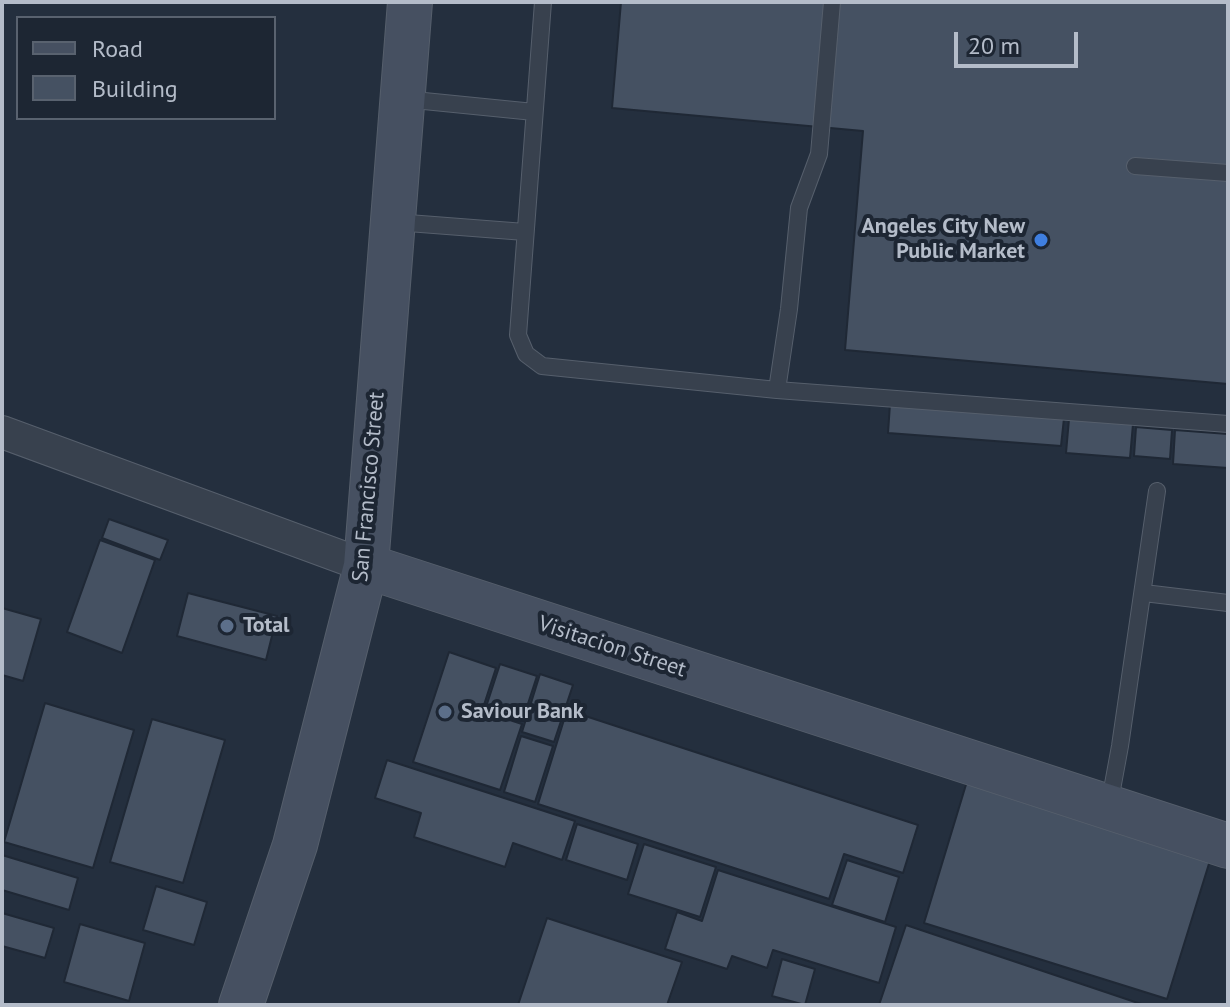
<!DOCTYPE html>
<style>
body{margin:0}
#map{position:relative;width:1230px;height:1007px;overflow:hidden;background:#242f3e;font-family:"PT Sans",sans-serif}
canvas{display:block}
.frame{position:absolute;inset:0;border:4px solid #b4bcc9;pointer-events:none}
.legend{position:absolute;left:16px;top:16px;width:260px;height:104px;box-sizing:border-box;background:#1d2633;border:2px solid #59626f;margin:0;padding:10px 14px;list-style:none;font-size:24px;color:#b4bcc9}
.legend li{display:flex;align-items:center;gap:16px;height:40px}
.legend b{width:40px;border:2px solid #59626f}
.scale{position:absolute;left:954px;top:32px;width:124px;height:36px;box-sizing:border-box;border:4px solid #b4bcc9;border-top:0;padding-left:10px;font-size:24px;line-height:28px;white-space:nowrap;color:#b4bcc9;-webkit-text-stroke:6px #1d2633;paint-order:stroke}
</style>
<div id="map">
<canvas width="1230" height="1007"></canvas>
<div class="frame"></div>
<ul class="legend">
<li><b style="height:10px;background:#465061"></b>Road</li>
<li><b style="height:22px;background:#455162"></b>Building</li>
</ul>
<div class="scale">20 m</div>
</div>
<script>
const c = document.querySelector('canvas').getContext('2d');
c.lineJoin = 'round';
function fill(path, color) {
  c.fillStyle = color;
  c.fill(path, 'evenodd');
}
function toPath(rows) {
  const path = new Path2D();
  for (const r of rows) {
    path.moveTo(r[0], r[1]);
    for (let i = 2; i < r.length; i += 2) path.lineTo(r[i], r[i + 1]);
  }
  return path;
}
function strokePath(path, color, width, dash) {
  c.strokeStyle = color;
  c.lineWidth = width;
  c.lineCap = dash ? 'butt' : 'round';
  c.setLineDash(dash || []);
  c.stroke(path);
}
function drawText(font, color, halo, rows, align = 'center') {
  c.font = font + ' "PT Sans",sans-serif';
  c.lineWidth = 8;
  c.setLineDash([]);
  c.textBaseline = 'middle';
  c.strokeStyle = halo;
  c.fillStyle = color;
  for (const [text, x, y, turn = 0] of rows) {
    c.save();
    c.translate(x, y);
    c.rotate((+turn || 0) * Math.PI / 180);
    c.textAlign = isNaN(turn) ? turn : align;
    if (halo) c.strokeText(text, 0, 0);
    c.fillText(text, 0, 0);
    c.restore();
  }
}
const building = toPath([
 [621,2,1228,2,1228,384,845,350,863,131,612,108,621,2],
 [890,404,1064,418,1061,446,888,433,890,404],
 [1069,419,1133,424,1130,458,1066,453,1069,419],
 [1136,427,1172,430,1170,459,1134,456,1136,427],
 [1175,430,1228,434,1228,468,1173,464,1175,430],
 [109,519,168,540,160,560,102,538,109,519],
 [100,540,155,560,122,653,67,632,100,540],
 [188,593,277,616,266,660,177,636,188,593],
 [2,608,41,619,23,681,2,675,2,608],
 [449,652,496,668,482,711,522,724,500,790,413,762,449,652],
 [500,664,537,676,523,719,486,707,500,664],
 [540,674,573,685,554,742,522,732,540,674],
 [45,703,134,730,93,868,4,842,45,703],
 [567,710,918,825,903,873,844,854,829,899,538,804,567,710],
 [152,719,225,740,183,883,110,862,152,719],
 [521,736,553,746,535,802,504,792,521,736],
 [387,760,575,821,562,860,513,843,505,867,414,837,421,813,375,798,387,760],
 [968,778,1212,854,1167,999,924,923,968,778],
 [577,824,638,844,627,880,566,860,577,824],
 [644,844,716,867,700,917,628,894,644,844],
 [2,855,78,878,69,910,2,890,2,855],
 [847,860,899,877,885,922,832,905,847,860],
 [718,870,896,927,879,983,773,950,767,968,732,956,727,969,665,949,677,912,702,921,718,870],
 [156,886,207,902,194,945,143,930,156,886],
 [2,913,54,928,45,958,2,946,2,913],
 [547,918,682,962,667,1005,518,1005,547,918],
 [80,924,145,943,129,1001,64,982,80,924],
 [906,925,1144,1005,879,1005,906,925],
 [782,959,815,969,805,1005,772,996,782,959]
]);
fill(building, '#455162');
strokePath(building, '#1f2835', 2);
const lane = toPath([
 [543,2,518,335,526,354,542,366,777,390,1228,424],
 [404,99,534,112],
 [1135,166,1228,173],
 [395,222,525,232],
 [777,390,789,309,799,208,819,154,832,2],
 [1144,593,1228,603],
 [1109,806,1120,746,1157,491]
]);
const street = toPath([
 [2,432,366,566]
]);
const secondary = toPath([
 [366,566,1228,846],
 [241,1005,295,845,366,566,410,2]
]);
strokePath(lane, '#565f6c', 18);
strokePath(street, '#565f6c', 34);
strokePath(secondary, '#565f6c', 46);
strokePath(lane, '#38414e', 16);
strokePath(street, '#38414e', 32);
strokePath(secondary, '#465061', 44);
for (const [x, y, r, color] of [
 [1041,240,8,"#3f7fe0"],
 [227,626,8,"#5c6f8a"],
 [445,712,8,"#5c6f8a"]
]) {
  const dot = new Path2D();
  dot.arc(x, y, r, 0, 2 * Math.PI);
  c.fillStyle = color;
  c.fill(dot);
  strokePath(dot, '#1d2633', 3);
}
drawText('bold 22px', '#b4bcc9', '#1d2633', [
 ["Angeles City New",1025,227,"right"],
 ["Public Market",1025,252,"right"],
 ["Total",243,626],
 ["Saviour Bank",461,712]
], 'left');
drawText('22px', '#b4bcc9', '#1d2633', [
 ["San Francisco Street",369,487,-85],
 ["Visitacion Street",612,647,18]
]);
</script>
